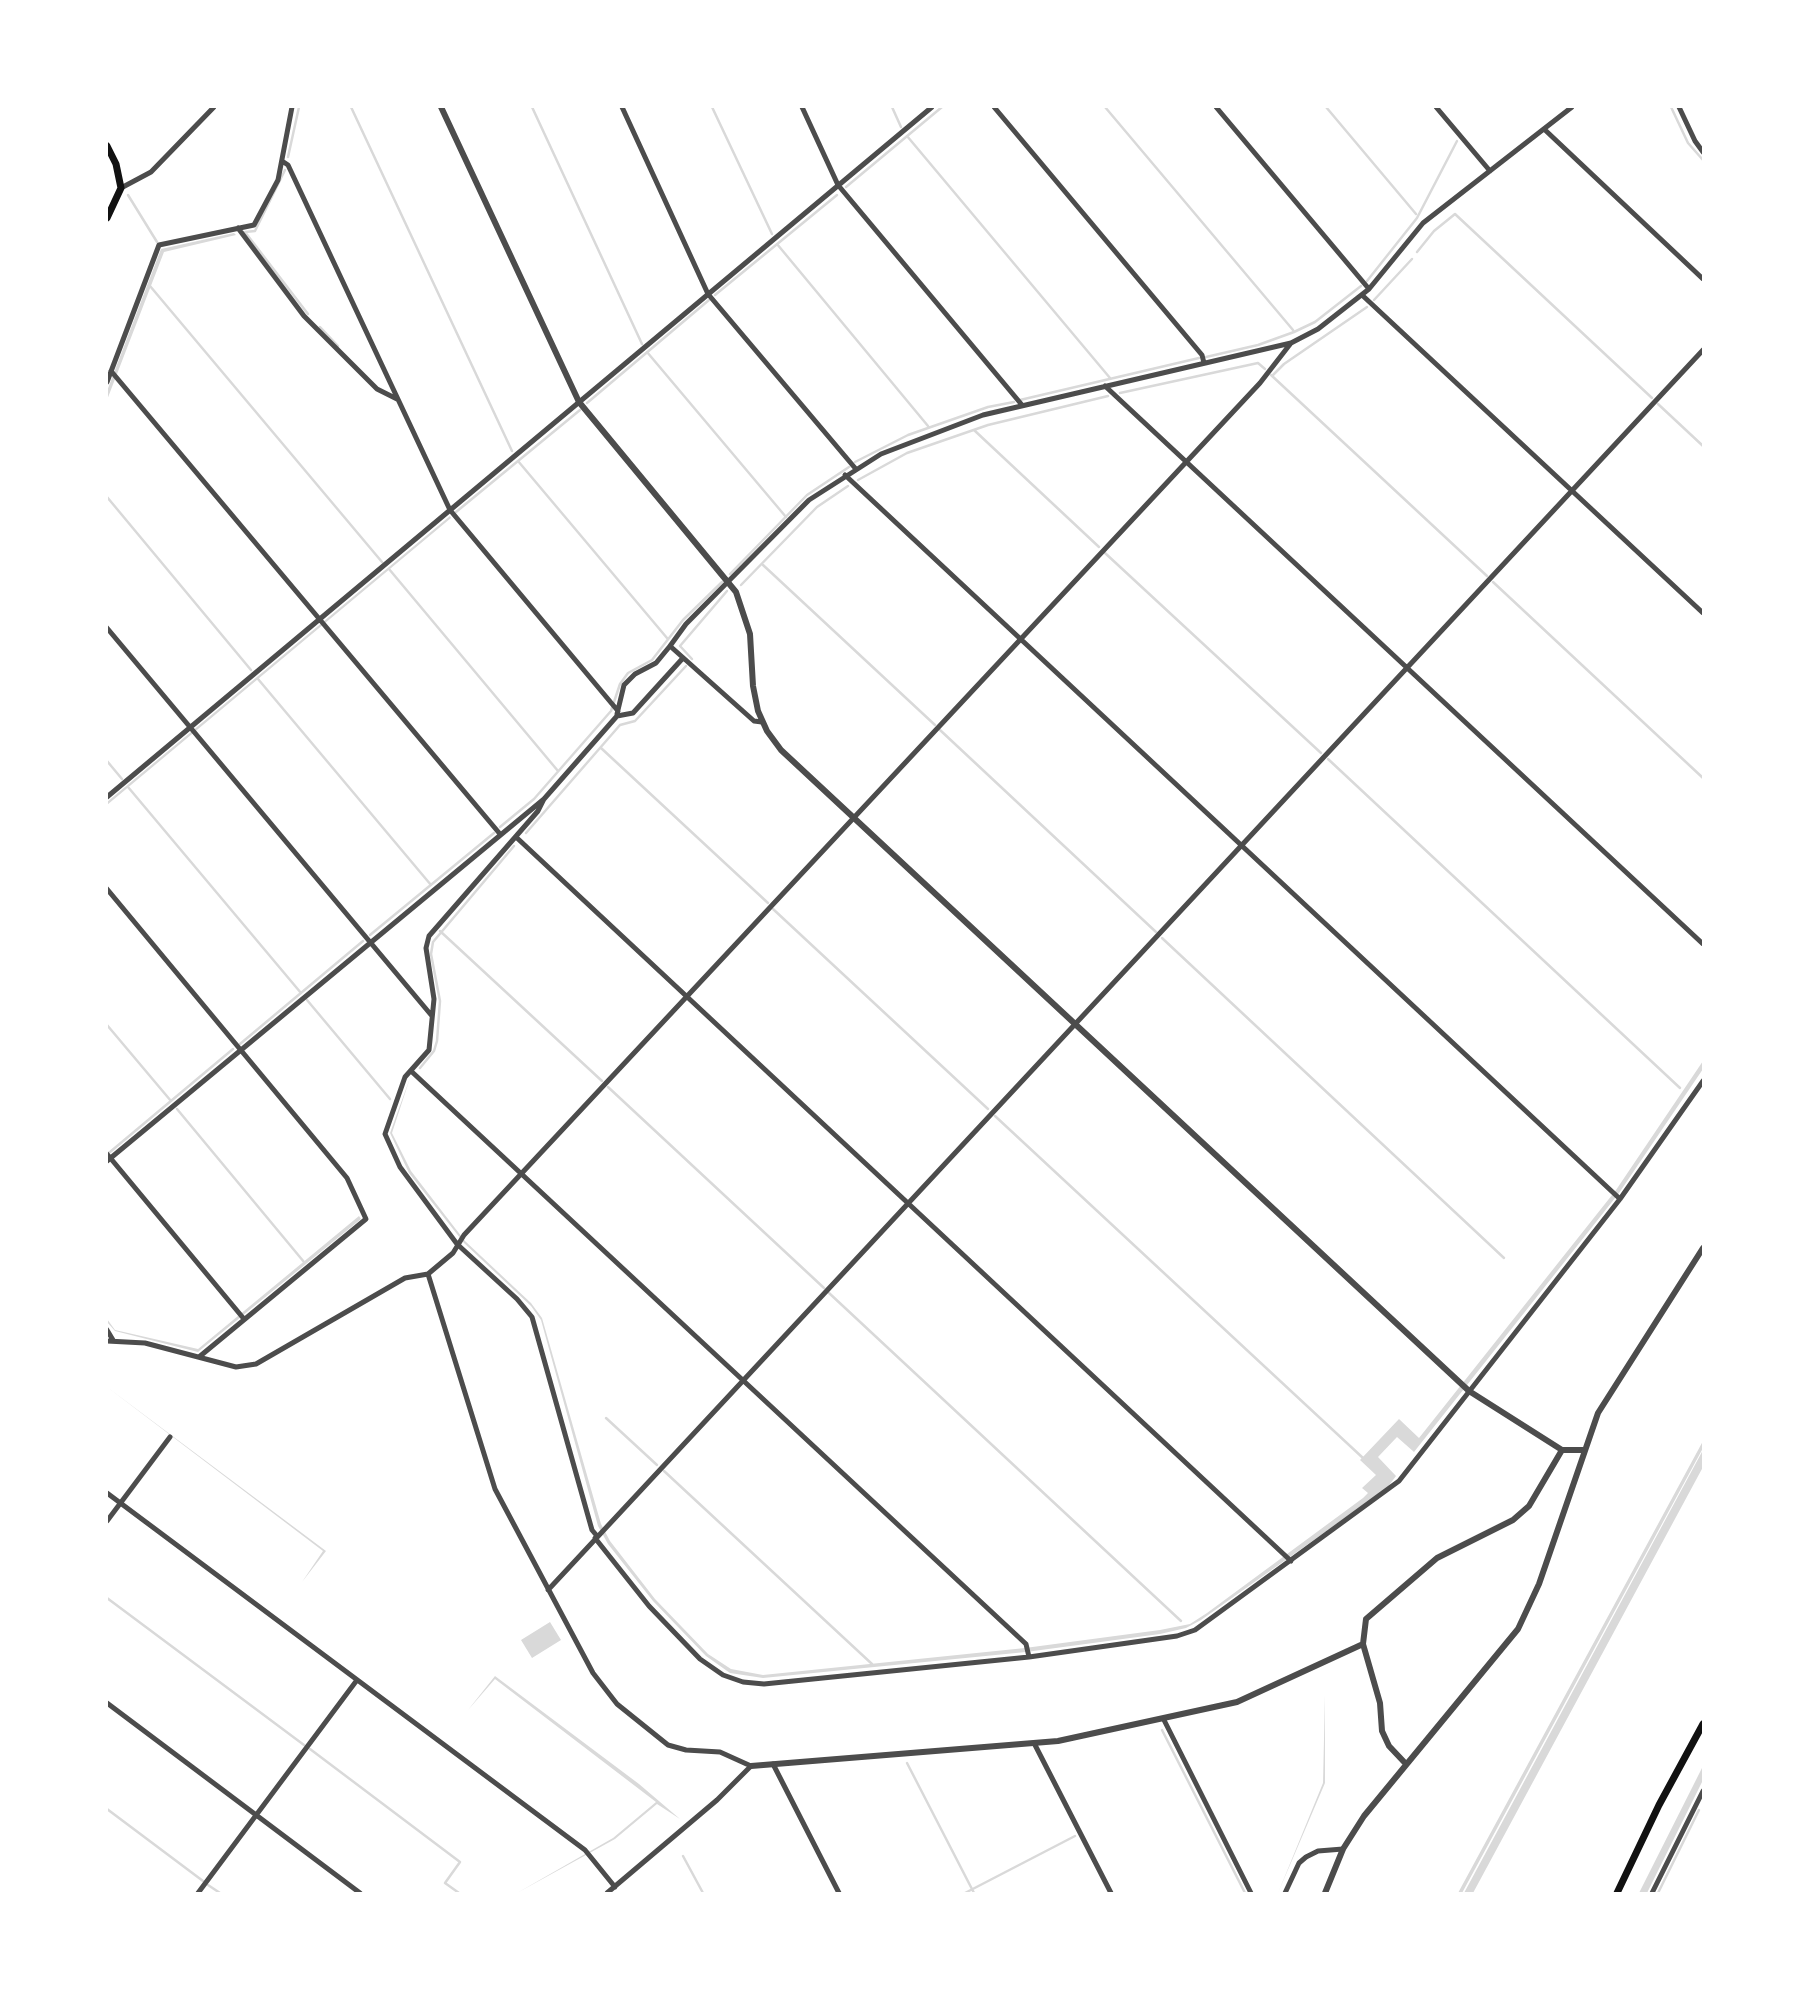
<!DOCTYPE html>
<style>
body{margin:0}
#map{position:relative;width:1810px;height:2000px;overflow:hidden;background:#fff;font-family:"PT Sans",sans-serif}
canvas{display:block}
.frame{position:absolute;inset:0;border:108px solid #fff;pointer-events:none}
</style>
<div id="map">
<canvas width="1810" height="2000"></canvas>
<div class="frame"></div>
</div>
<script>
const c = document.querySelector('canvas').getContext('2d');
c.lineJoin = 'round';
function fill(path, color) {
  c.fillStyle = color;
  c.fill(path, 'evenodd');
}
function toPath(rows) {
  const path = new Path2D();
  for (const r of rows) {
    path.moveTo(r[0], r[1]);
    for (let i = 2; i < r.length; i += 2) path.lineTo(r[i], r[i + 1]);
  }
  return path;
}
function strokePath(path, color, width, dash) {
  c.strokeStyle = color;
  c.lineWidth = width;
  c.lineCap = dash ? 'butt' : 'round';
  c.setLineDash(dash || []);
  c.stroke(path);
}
fill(toPath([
 [234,233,236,235,164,252,107,400,107,391,161,249],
 [450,516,451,518,107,805,107,802],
 [1703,1061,1703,1069,1619,1193,1414,1452,1397,1437,1378,1457,1396,1476,1387,1488,1201,1620,1186,1628,1160,1634,1026,1652,763,1678,730,1673,706,1656,653,1601,608,1544,598,1526,541,1320,531,1306,464,1243,409,1173,390,1133,410,1078,392,1133,411,1171,465,1241,531,1303,542,1318,601,1524,610,1541,655,1599,708,1654,731,1669,763,1675,1025,1648,1160,1630,1190,1624,1207,1613,1363,1498,1368,1493,1362,1488,1376,1475,1360,1460,1399,1419,1419,1438,1616,1190],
 [359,1216,361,1219,198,1352,115,1331,107,1322,107,1319,115,1330,198,1349],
 [107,1387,326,1551,302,1582,323,1551],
 [1703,1441,1703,1448,1462,1893,1458,1893],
 [1703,1450,1703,1467,1473,1893,1464,1893],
 [550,1622,561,1640,532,1658,521,1640],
 [495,1676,639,1784,680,1819,657,1804,615,1839,517,1893,613,1838,656,1802,495,1679,468,1710],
 [1325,1695,1325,1783,1278,1893,1323,1783],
 [1703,1766,1703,1780,1647,1893,1639,1893]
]), '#d9d9d9');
strokePath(toPath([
 [351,107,512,451],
 [532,107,642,344],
 [712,107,772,234],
 [892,107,901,127],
 [1105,107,1293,330],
 [1326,107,1416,214],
 [1671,107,1688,143,1703,160],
 [907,136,1110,378],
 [288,157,299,107],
 [285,170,255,231,245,232,308,314],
 [846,187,942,107],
 [128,195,157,242],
 [777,244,928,426],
 [1417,252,1434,231,1455,214,1652,398],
 [1367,281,1417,218,1457,141],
 [150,286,382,562],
 [715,295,837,195],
 [1374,300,1412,259],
 [320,327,338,346],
 [647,352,786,517],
 [1206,357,1258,345,1294,332,1315,322,1361,286],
 [1271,375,1487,576],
 [1272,376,1284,364,1367,307],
 [1120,393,1258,363,1265,369],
 [1020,400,1199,358],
 [587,403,709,300],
 [1658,404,1703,446],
 [974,430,1099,547],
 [518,461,667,638],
 [855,462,908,435,988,407,1014,402],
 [858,480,907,453,988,425,1108,396],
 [107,497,251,670],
 [456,512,580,410],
 [1105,553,1321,753],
 [763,565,935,725],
 [389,569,558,771],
 [730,574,807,495,849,467],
 [1493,582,1703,778],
 [741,585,817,507,848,486],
 [692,659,680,646,727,591],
 [258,679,431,885],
 [940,730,1156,932],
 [601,748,768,903],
 [1328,759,1680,1088],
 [107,761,122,779],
 [128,787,301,993],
 [500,827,534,799,611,711,620,684,628,673,652,660,683,620,722,582],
 [526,833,620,725,635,721,686,666],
 [773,909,988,1109],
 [440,931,602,1081],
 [370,935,494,833],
 [1162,938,1504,1258],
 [307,1000,390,1099],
 [107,1025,171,1101],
 [240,1044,363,941],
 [420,1068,434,1051,437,1041,440,1001,431,954,433,942,514,846],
 [608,1087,824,1288],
 [177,1109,304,1262],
 [995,1116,1363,1458],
 [110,1152,233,1049],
 [829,1293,1181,1621],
 [606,1418,657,1465],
 [664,1471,872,1664],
 [107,1598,304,1745],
 [1162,1730,1245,1893],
 [310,1749,460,1862,445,1883,459,1893],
 [907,1763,974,1893],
 [107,1809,203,1881],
 [683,1856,703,1893],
 [208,1885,220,1893],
 [965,1893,1075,1836],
 [1658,1893,1699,1810]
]), '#d9d9d9', 2.5);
strokePath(toPath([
 [622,107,708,294,855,468],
 [802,107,838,185,1022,405],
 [994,107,1202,355,1204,363],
 [1216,107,1369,289],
 [1436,107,1490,171],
 [1679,107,1695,141,1703,152],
 [1544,129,1703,279],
 [282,161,288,165,450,510,618,711],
 [121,188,151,172,214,107],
 [238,228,304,316,377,389,397,399],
 [1362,295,1703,613],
 [111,371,500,834],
 [107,382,159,245,254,225,278,180,292,107],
 [1105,386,1703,944],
 [845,475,1620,1199],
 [107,628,432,1016],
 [617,714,624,685,635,674,656,663,670,646],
 [762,722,754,721,670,646,686,624,809,500,881,454,983,415,1291,343,1318,329,1369,289,1423,223,1572,107],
 [107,797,932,107],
 [544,799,538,811,429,936,426,948,434,999,429,1050,405,1077,385,1134,400,1167,457,1244,517,1299,532,1317,592,1530,597,1536],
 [516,837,1291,1561],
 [107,889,347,1178,366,1219,199,1357],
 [411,1071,1026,1644,1029,1657],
 [107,1154,244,1319],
 [107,1161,544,799,617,716,633,713,683,658],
 [428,1274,495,1489,593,1673,617,1704,668,1745,686,1750,720,1752,751,1766,717,1800,607,1893],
 [107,1330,113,1340],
 [107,1341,145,1343,236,1367,256,1364,405,1278,428,1274,453,1253,464,1235,1260,383,1291,343],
 [107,1493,585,1850,615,1887],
 [107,1521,170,1437],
 [595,1538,649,1606,700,1659,723,1675,743,1682,764,1684,1029,1657,1177,1636,1195,1630,1399,1481,1620,1199,1703,1081],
 [548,1590,1703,350],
 [107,1703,360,1893],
 [1164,1720,1251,1893],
 [1034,1743,1111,1893],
 [773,1764,839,1893],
 [198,1893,357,1680],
 [1285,1893,1299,1863,1306,1857,1318,1851,1343,1849],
 [1652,1893,1703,1791]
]), '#4c4c4c', 5);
strokePath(toPath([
 [441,107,579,402,736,592,750,634,753,686,758,711,767,731,781,750,1469,1391,1562,1450,1584,1450],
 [1406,1764,1389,1746,1382,1731,1380,1703,1363,1644,1366,1619,1437,1558,1513,1520,1529,1506,1562,1450],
 [751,1766,1058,1741,1237,1702,1363,1644],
 [1325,1893,1343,1849,1364,1816,1518,1629,1539,1584,1598,1413,1703,1248]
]), '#4c4c4c', 6);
strokePath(toPath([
 [107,146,116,164,121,188,107,218],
 [1617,1893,1659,1805,1703,1724]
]), '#111', 7);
</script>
